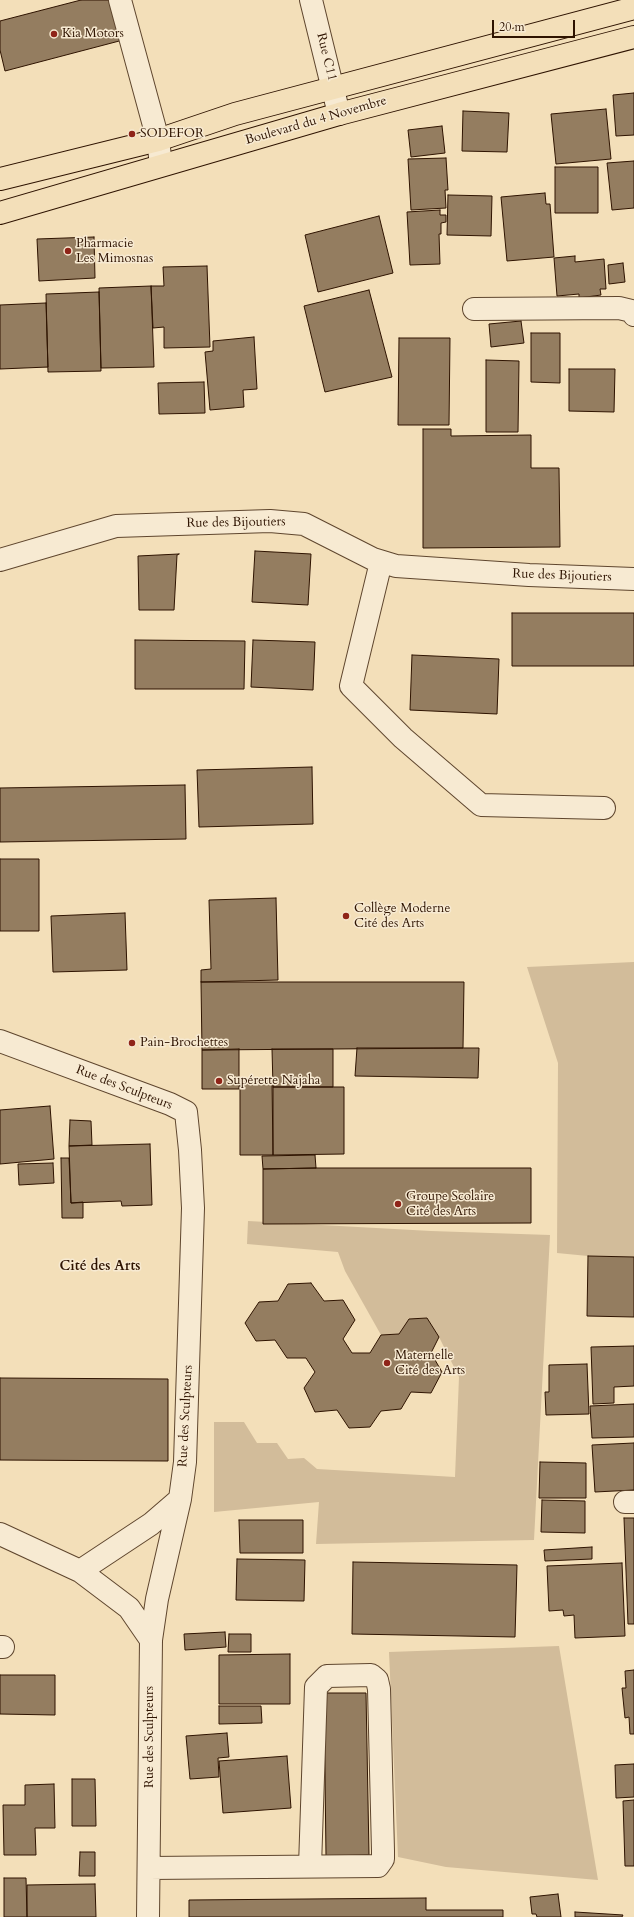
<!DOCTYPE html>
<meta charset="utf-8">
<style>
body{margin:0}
#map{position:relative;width:634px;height:1917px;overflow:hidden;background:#f3dfb9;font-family:Cardo,serif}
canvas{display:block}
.scale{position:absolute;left:492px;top:20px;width:83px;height:18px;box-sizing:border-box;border:2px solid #2e1300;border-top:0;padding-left:5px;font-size:12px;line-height:14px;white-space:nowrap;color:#2e1300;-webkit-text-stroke:3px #f7ead2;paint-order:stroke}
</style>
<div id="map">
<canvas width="634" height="1917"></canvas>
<div class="scale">20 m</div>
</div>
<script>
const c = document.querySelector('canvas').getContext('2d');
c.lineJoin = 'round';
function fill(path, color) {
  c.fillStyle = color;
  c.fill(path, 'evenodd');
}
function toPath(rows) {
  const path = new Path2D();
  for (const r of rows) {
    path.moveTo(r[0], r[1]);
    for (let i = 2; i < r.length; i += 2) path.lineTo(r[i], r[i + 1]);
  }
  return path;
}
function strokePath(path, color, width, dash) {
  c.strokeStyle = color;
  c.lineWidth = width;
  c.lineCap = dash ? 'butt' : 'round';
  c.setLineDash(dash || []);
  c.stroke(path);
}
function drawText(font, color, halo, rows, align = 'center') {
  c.font = font + ' Cardo,serif';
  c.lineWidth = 3;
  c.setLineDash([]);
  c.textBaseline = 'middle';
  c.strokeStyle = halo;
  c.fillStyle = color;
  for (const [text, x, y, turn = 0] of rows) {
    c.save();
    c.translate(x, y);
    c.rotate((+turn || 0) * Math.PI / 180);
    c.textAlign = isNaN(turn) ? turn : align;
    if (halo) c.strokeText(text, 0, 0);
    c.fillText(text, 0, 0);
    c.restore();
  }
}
fill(toPath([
 [634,962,634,1257,588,1256,557,1253,558,1063,527,967],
 [248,1221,431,1231,550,1235,534,1540,316,1544,319,1502,214,1512,214,1422,244,1422,257,1443,277,1443,288,1459,304,1458,317,1469,455,1477,459,1377,439,1337,427,1318,409,1319,399,1334,381,1335,345,1271,338,1252,247,1244],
 [559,1646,598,1880,446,1867,398,1857,389,1652]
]), '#d2bc9a');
const building = toPath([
 [81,0,112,0,123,40,5,71,0,50,0,21,81,0],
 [634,93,634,135,616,136,613,95,634,93],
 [606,109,611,159,556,164,551,114,606,109],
 [463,111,509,113,507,152,462,151,463,111],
 [442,126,445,153,411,157,408,130,442,126],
 [446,158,448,190,445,190,446,208,411,210,408,159,446,158],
 [634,161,634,208,612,210,607,163,634,161],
 [555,167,598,167,598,213,555,213,555,167],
 [545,193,546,204,550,204,554,257,507,261,501,197,545,193],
 [448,195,492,196,491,236,447,235,448,195],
 [440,210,440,215,446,215,446,222,441,223,441,234,439,234,440,264,410,265,407,212,440,210],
 [379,216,393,273,318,292,305,235,379,216],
 [94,237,95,278,39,281,37,239,94,237],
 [575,256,575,262,604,259,606,289,600,289,601,295,579,298,579,294,557,296,554,258,575,256],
 [623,263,625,282,609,284,608,265,623,263],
 [207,266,210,347,164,348,164,327,153,328,151,286,164,286,163,267,207,266],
 [151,286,154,367,101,368,99,288,151,286],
 [369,290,392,377,325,392,304,306,369,290],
 [99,292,101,371,48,372,46,294,99,292],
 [46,303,48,367,0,369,0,305,46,303],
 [521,321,524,343,491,347,489,324,521,321],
 [531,333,560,333,560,383,531,382,531,333],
 [254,337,257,389,243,390,244,407,210,410,205,352,213,351,213,341,254,337],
 [399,338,450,338,449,425,398,425,399,338],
 [486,360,519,361,518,432,486,432,486,360],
 [569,369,615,369,614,412,569,411,569,369],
 [204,382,205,413,159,414,158,383,204,382],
 [423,429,451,429,451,436,531,435,531,468,559,468,560,547,423,548,423,429],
 [255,551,311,554,308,605,252,602,255,551],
 [179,554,177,555,174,610,139,610,138,556,179,554],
 [512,613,634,613,634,666,512,666,512,613],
 [135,640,245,641,244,689,135,689,135,640],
 [253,640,315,642,313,690,251,687,253,640],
 [412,655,499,659,497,714,410,710,412,655],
 [312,767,313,824,199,827,197,770,312,767],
 [185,785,186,839,0,842,0,788,185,785],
 [0,859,39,859,39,931,0,931,0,859],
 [276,898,278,980,201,982,201,970,211,969,209,900,276,898],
 [125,913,127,970,53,972,51,916,125,913],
 [201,982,464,982,463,1048,202,1050,201,982],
 [357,1048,479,1048,478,1078,355,1076,357,1048],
 [239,1049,239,1089,202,1089,202,1050,239,1049],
 [272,1049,333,1049,333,1087,273,1087,272,1049],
 [240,1081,272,1081,273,1155,240,1155,240,1081],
 [273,1087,344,1087,344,1154,273,1155,273,1087],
 [50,1106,54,1159,0,1164,0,1110,50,1106],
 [70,1120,91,1121,92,1145,69,1146,70,1120],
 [150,1144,152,1205,122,1206,121,1201,71,1203,69,1146,150,1144],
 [315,1155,316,1168,263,1169,262,1156,315,1155],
 [61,1158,69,1158,71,1203,83,1202,83,1218,62,1218,61,1158],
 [53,1163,54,1183,19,1185,18,1164,53,1163],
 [316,1168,531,1168,531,1223,263,1224,263,1169,316,1168],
 [588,1256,634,1257,634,1317,587,1316,588,1256],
 [311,1283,324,1301,343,1300,355,1320,343,1339,352,1353,370,1353,381,1335,399,1334,409,1319,427,1318,439,1337,431,1353,442,1372,431,1393,411,1392,401,1409,381,1411,370,1427,349,1428,337,1410,315,1412,304,1388,315,1372,306,1358,287,1358,275,1340,256,1341,245,1323,259,1302,278,1301,288,1284,311,1283],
 [634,1346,634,1386,614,1387,614,1403,593,1404,591,1347,634,1346],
 [587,1364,589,1414,546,1415,545,1392,549,1392,549,1365,587,1364],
 [0,1378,168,1379,168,1461,0,1460,0,1378],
 [634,1404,634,1437,592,1438,590,1406,634,1404],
 [634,1443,634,1490,595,1492,592,1445,634,1443],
 [540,1462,586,1463,586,1498,539,1498,540,1462],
 [542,1500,585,1501,585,1533,541,1532,542,1500],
 [624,1518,634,1518,634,1624,628,1624,624,1518],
 [239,1520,303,1520,303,1553,240,1553,239,1520],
 [592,1547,592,1559,545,1561,544,1550,592,1547],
 [237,1559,305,1560,304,1601,236,1600,237,1559],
 [353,1562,517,1565,515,1637,352,1634,353,1562],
 [622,1563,625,1636,575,1638,574,1615,564,1616,563,1610,549,1611,547,1566,622,1563],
 [225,1632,226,1647,185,1650,184,1634,225,1632],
 [229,1634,251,1634,251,1652,228,1652,229,1634],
 [290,1654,290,1704,219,1704,219,1655,290,1654],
 [634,1670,634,1734,630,1734,629,1717,625,1718,622,1688,626,1688,625,1671,634,1670],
 [0,1675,55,1675,55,1715,0,1714,0,1675],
 [324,1693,366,1693,369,1855,326,1856,324,1693],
 [219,1706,261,1706,262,1723,219,1724,219,1706],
 [227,1733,229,1757,218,1758,219,1777,190,1779,186,1736,227,1733],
 [287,1756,291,1808,223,1813,219,1761,287,1756],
 [634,1764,634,1797,616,1798,615,1765,634,1764],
 [72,1779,95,1779,96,1826,72,1826,72,1779],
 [54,1784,55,1828,35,1828,36,1855,4,1855,3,1805,25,1805,25,1785,54,1784],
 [634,1800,634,1866,625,1866,623,1801,634,1800],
 [80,1852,95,1852,95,1876,79,1876,80,1852],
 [4,1878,26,1878,27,1917,4,1917,4,1878],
 [95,1884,96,1917,27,1917,27,1885,95,1884],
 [558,1894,561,1917,537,1917,536,1914,532,1914,530,1897,558,1894],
 [426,1898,426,1910,503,1910,503,1917,189,1917,189,1900,426,1898],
 [575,1912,623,1915,622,1917,575,1917,575,1912]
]);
fill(building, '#947d60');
strokePath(building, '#2e1300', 1);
const minor = toPath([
 [120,0,158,140,161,165],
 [311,0,339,114],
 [474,309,619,308,632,311,634,315],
 [0,560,116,526,270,521,304,524,373,559,396,566,529,575,634,579],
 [381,562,351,686,403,738,481,805,604,808],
 [0,1041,170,1104,186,1112,190,1150,193,1208,185,1462,180,1499,157,1599,151,1640,148,1917],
 [625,1502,634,1502],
 [0,1534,80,1571,129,1608,151,1640],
 [80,1571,151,1524,180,1499],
 [0,1647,3,1647],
 [149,1868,378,1866,383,1859,383,1851,379,1689,377,1680,371,1675,327,1676,316,1687,310,1866]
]);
const major = toPath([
 [0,179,158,140,235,114,634,8],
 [0,213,339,114,634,37]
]);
strokePath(minor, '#5f462e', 24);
strokePath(major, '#2e1300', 24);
strokePath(minor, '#f7ead2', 22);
strokePath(major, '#f3dfb9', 22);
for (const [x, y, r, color] of [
 [54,34,4,"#8f2418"],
 [132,134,4,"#8f2418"],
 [68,251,4,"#8f2418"],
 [346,916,4,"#8f2418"],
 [132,1043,4,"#8f2418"],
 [219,1081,4,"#8f2418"],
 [398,1204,4,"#8f2418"],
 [387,1363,4,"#8f2418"]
]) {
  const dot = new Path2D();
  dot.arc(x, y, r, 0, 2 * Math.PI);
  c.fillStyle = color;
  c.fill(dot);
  strokePath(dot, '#f7ead2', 1.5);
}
drawText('13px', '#2e1300', '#f7ead2', [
 ["Kia Motors",62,34],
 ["SODEFOR",140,134],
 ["Pharmacie",76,244],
 ["Les Mimosnas",76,259],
 ["Collège Moderne",354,909],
 ["Cité des Arts",354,924],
 ["Pain-Brochettes",140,1043],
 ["Supérette Najaha",227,1081],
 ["Groupe Scolaire",406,1197],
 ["Cité des Arts",406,1212],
 ["Maternelle",395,1356],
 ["Cité des Arts",395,1371]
], 'left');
drawText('13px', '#2e1300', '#f7ead2', [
 ["Rue C11",326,57,76],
 ["Boulevard du 4 Novembre",316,121,-16],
 ["Rue des Bijoutiers",236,523,-1],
 ["Rue des Bijoutiers",562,576,2],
 ["Rue des Sculpteurs",124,1088,21],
 ["Rue des Sculpteurs",186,1416,-87],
 ["Rue des Sculpteurs",150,1737,-90]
]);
drawText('bold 14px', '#2e1300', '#f7ead2', [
 ["Cité des Arts",100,1267]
]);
</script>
